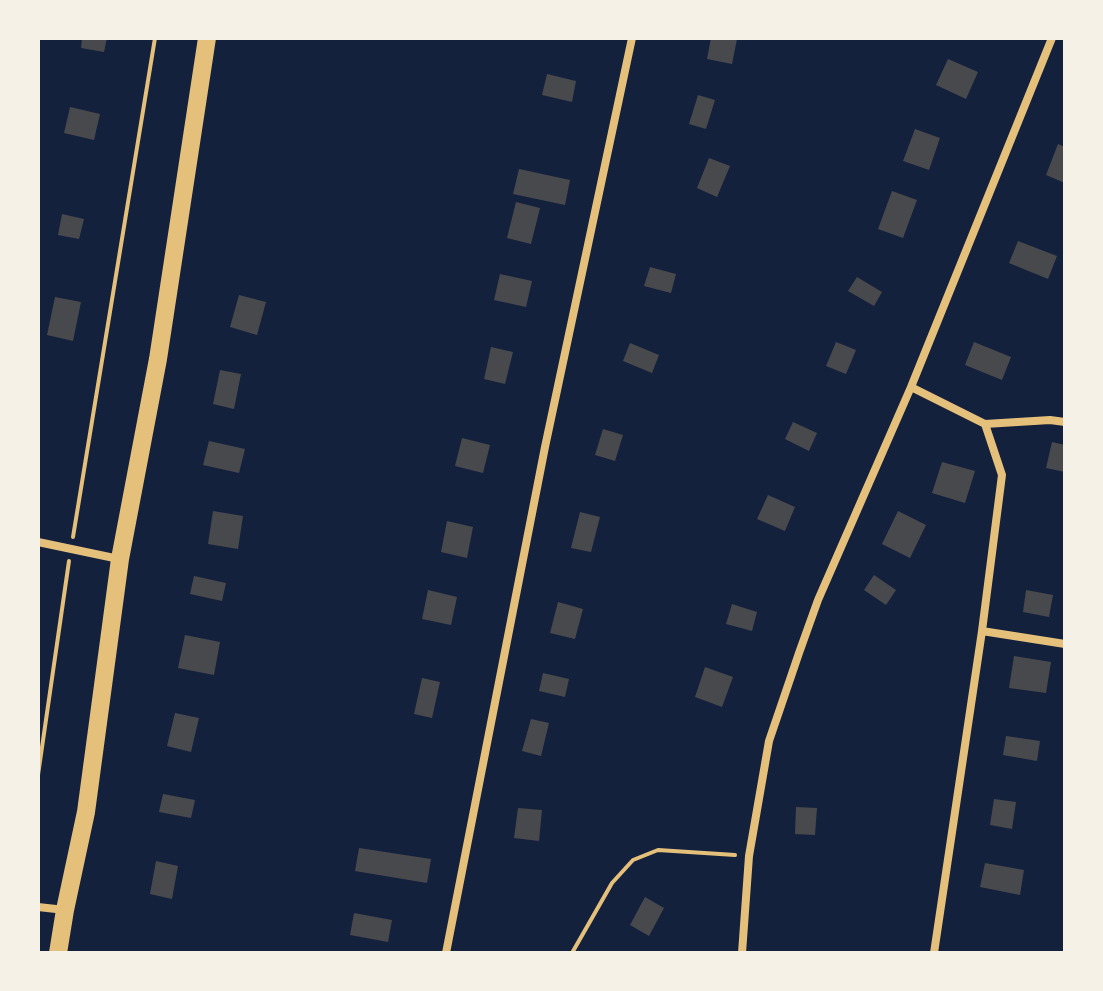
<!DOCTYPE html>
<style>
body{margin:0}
#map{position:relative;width:1103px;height:991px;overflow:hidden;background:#14213d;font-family:"Alegreya Sans",sans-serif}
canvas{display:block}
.frame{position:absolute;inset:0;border:40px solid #f6f1e7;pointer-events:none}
</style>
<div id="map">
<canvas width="1103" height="991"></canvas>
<div class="frame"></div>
</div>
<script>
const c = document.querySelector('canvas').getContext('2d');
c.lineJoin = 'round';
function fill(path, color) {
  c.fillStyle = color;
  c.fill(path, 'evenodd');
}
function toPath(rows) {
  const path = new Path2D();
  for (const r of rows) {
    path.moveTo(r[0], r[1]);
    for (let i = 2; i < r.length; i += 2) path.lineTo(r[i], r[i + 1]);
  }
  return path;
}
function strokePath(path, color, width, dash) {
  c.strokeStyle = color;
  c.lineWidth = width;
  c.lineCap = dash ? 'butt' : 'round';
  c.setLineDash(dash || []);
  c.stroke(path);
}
fill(toPath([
 [82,38,107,38,104,52,81,48],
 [711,38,737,39,732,64,707,59],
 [948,59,978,72,966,99,936,85],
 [547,74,576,81,572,102,542,95],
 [698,95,715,100,706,129,689,124],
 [70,107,100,114,94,140,64,133],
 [915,129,940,138,929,170,903,161],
 [1058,144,1065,147,1065,183,1046,175],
 [709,158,730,166,717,197,697,188],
 [519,169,570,180,565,205,513,194],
 [892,191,917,200,903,238,878,229],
 [516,202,540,208,531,244,507,238],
 [62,214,84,219,79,239,58,235],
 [1018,241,1057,256,1048,279,1009,263],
 [650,267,676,274,671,293,644,286],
 [500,274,532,281,526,307,494,300],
 [857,277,882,292,874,306,848,291],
 [239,295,266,302,257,335,230,327],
 [55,297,81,302,73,341,47,335],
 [836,342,856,350,846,374,826,366],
 [974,342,1011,357,1002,380,965,365],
 [630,343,659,355,652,373,623,361],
 [491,347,513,352,505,384,484,379],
 [220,370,241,374,234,409,213,404],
 [793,422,817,433,809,451,785,439],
 [603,429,623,435,615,461,595,455],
 [462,438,490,445,483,473,455,466],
 [209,441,245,449,239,473,203,465],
 [1052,442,1065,445,1065,472,1046,468],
 [942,462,975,471,965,503,932,493],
 [768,495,795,507,785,531,757,519],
 [213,511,243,516,238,549,208,544],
 [898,511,926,525,910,558,882,544],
 [580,512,600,517,591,552,571,548],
 [447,521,473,527,467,558,441,552],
 [874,575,896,590,886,605,864,590],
 [194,576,226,583,222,601,190,594],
 [428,590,457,597,451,625,422,619],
 [1026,590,1053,595,1049,617,1023,612],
 [558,602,583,609,575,639,550,633],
 [732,604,757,612,752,631,726,624],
 [185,635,220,642,214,675,178,668],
 [1014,656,1051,662,1046,693,1009,688],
 [705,667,733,677,722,707,695,697],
 [543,673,569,679,565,697,539,691],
 [422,678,440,682,432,718,414,714],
 [175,713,199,718,191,752,167,746],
 [531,719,549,723,541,756,522,751],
 [1006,736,1040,741,1037,761,1003,755],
 [163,794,195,800,191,818,159,812],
 [994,799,1016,802,1012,829,990,825],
 [796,807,817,808,815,835,795,834],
 [518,808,542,810,539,841,514,838],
 [359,848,431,859,427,883,355,871],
 [156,861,178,866,172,899,150,894],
 [985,863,1024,870,1020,895,980,887],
 [645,897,664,908,649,936,630,925],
 [354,913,392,920,388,942,350,935]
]), '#48494c');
strokePath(toPath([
 [73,537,155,38],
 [38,775,69,561],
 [572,953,612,883,633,860,658,850,735,855]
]), '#e5c07b', 4);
strokePath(toPath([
 [911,387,985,424,1050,420,1065,422],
 [38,542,119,559],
 [982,631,1065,644],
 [38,907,65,910],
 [446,953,545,447,632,38],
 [742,953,749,856,769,741,799,653,818,600,911,387,1052,38],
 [934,953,982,631,1002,475,985,424]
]), '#e5c07b', 8);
strokePath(toPath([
 [58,953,65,910,86,812,120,559,158,359,207,38]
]), '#e5c07b', 18);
</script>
